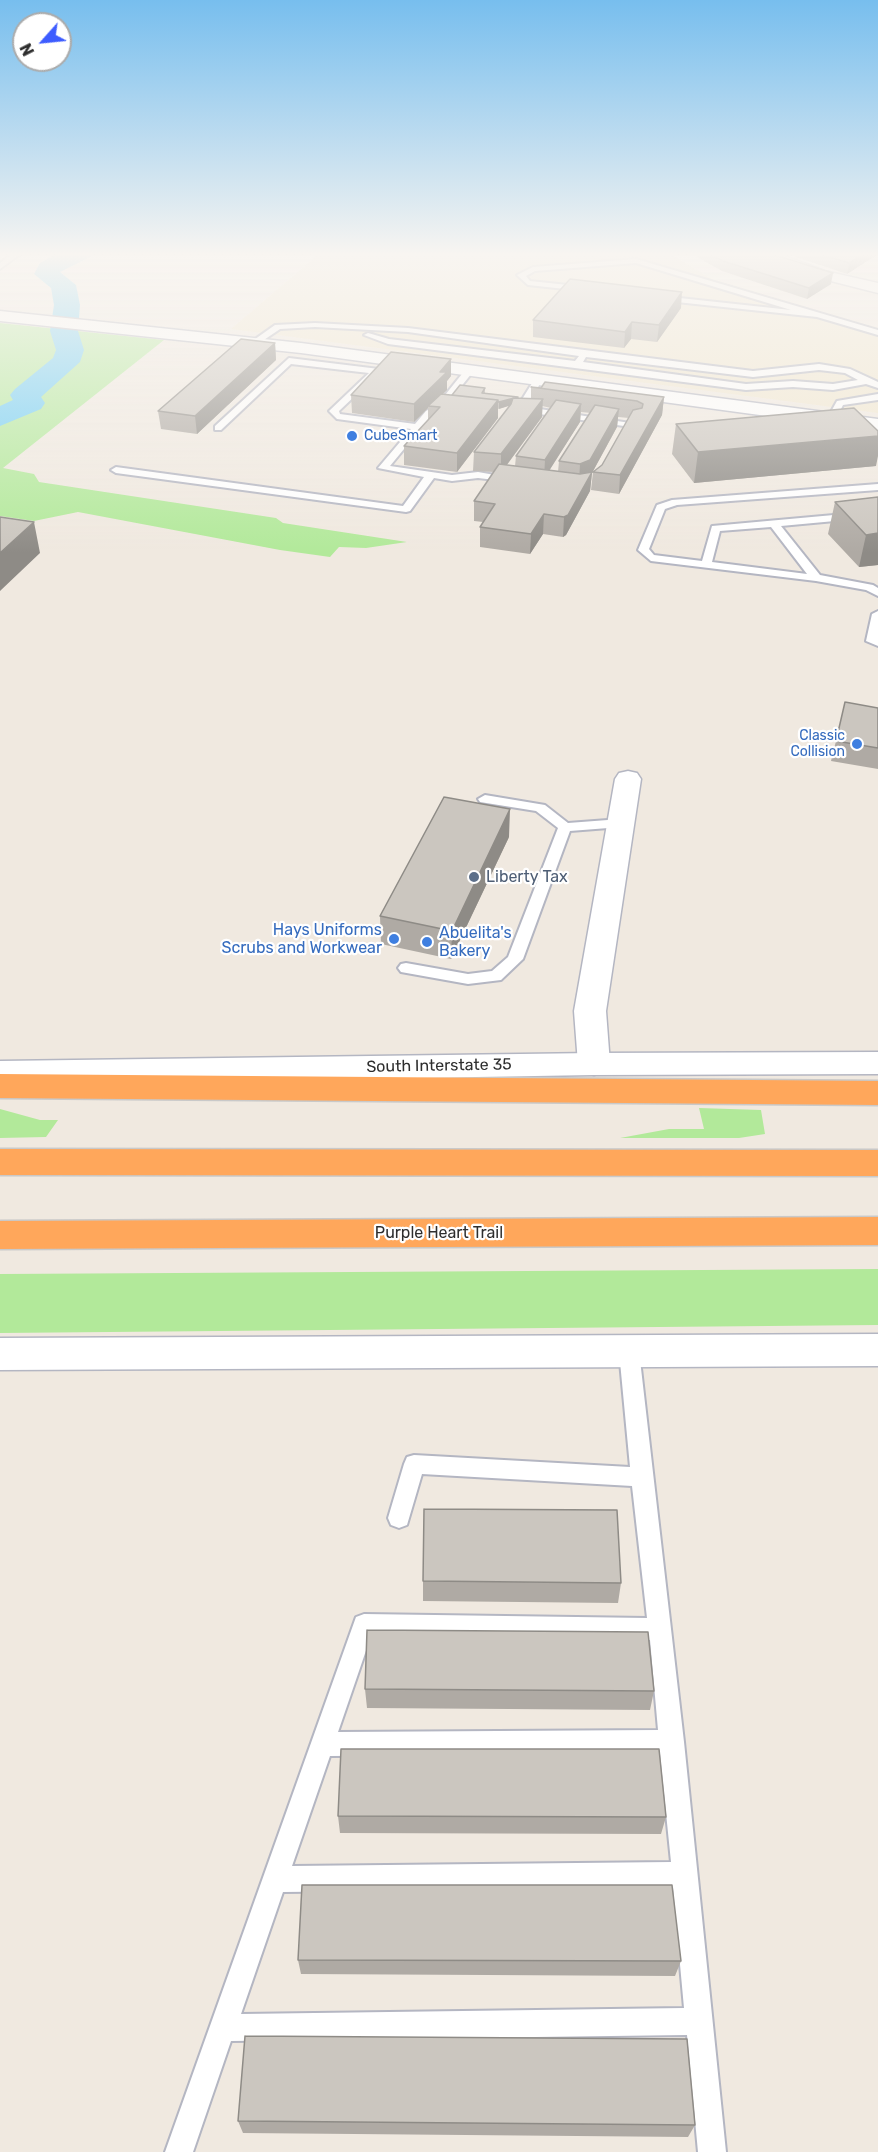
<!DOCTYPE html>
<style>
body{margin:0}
#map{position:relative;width:878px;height:2152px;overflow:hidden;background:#f0e9e0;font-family:Rubik,sans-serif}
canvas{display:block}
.north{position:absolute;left:12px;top:12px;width:60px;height:60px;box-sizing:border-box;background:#fff;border:2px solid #ababab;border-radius:50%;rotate:243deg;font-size:16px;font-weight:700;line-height:24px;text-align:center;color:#2e2e2e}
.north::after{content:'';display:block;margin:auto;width:21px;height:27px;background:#3d5cff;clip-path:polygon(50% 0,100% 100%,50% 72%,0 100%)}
</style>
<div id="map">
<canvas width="878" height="2152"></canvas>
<div class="north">N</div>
</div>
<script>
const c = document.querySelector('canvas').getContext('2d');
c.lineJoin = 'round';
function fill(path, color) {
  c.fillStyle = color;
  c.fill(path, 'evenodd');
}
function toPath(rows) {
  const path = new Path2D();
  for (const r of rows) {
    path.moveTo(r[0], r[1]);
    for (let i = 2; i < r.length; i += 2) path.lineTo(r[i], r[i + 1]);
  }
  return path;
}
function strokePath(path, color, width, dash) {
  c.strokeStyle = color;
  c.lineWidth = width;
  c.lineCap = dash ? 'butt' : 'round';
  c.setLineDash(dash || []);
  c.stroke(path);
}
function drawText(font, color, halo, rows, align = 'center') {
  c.font = font + ' Rubik,sans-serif';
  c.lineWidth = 4.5;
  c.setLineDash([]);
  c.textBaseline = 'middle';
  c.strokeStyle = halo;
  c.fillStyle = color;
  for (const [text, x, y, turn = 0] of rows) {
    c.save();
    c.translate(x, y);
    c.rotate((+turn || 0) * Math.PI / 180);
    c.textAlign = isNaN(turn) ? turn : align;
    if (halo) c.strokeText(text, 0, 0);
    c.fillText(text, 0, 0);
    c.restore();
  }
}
fill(toPath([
 [321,252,667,252,712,279,878,328,878,413,231,329]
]), '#f1e7cf');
fill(toPath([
 [0,323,164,340,3,468,34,474,39,482,276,518,283,523,407,542,366,548,339,547,330,557,280,550,78,512,34,521,0,516],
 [699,1108,761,1110,765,1134,739,1138,620,1138,669,1129,704,1129],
 [0,1109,40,1120,58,1120,46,1137,0,1138],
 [878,1269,878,1325,0,1333,0,1274]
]), '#b2e99a');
fill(toPath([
 [60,252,93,252,90,257,60,272,76,285,80,305,78,331,84,350,80,362,41,397,45,403,41,409,0,426,0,406,13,400,10,395,15,389,53,358,56,350,50,331,54,305,51,288,34,274,40,263,60,252]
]), '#6ecef6');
const service = toPath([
 [15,252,23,252,0,269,0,263,15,252],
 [636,259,878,330,878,335,817,317,658,300,661,296,791,310,636,263,535,271,526,276,530,281,587,287,584,291,528,285,517,275,533,267,636,259],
 [315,323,408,328,753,371,819,364,850,369,878,382,878,388,866,384,833,390,793,387,746,390,388,344,364,335,368,333,389,339,575,361,579,356,408,332,315,327,280,329,258,344,251,342,275,325,315,323],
 [586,357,753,377,819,370,845,373,858,380,833,384,793,381,746,384,583,362,586,357],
 [289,358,379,369,379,373,339,411,340,414,415,424,426,411,437,405,466,369,472,369,472,373,447,404,451,407,449,409,432,415,390,466,452,475,478,472,517,479,512,482,478,478,452,481,434,478,410,511,406,512,116,473,111,470,116,467,403,506,424,477,378,468,411,429,337,419,329,411,369,373,291,364,221,430,215,430,215,426,289,358],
 [538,377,542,380,527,407,643,425,638,428,518,411,516,409,534,380,538,377],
 [878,394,878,400,843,405,835,421,827,419,837,401,878,394],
 [878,484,878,490,677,505,665,509,649,549,654,555,702,561,712,526,878,511,878,517,781,526,820,575,873,585,878,588,878,596,866,590,816,581,651,561,638,550,657,505,672,500,878,484],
 [771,527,807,574,712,562,720,531,771,527],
 [878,611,878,646,866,641,872,614,878,611],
 [485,795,545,805,568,823,621,819,628,823,621,827,570,831,523,959,501,980,468,984,401,972,398,968,401,964,406,963,468,974,492,971,508,957,558,828,536,811,480,802,478,799,485,795],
 [629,1343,636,1345,639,1351,684,1742,726,2152,698,2152,687,2035,231,2041,193,2152,165,2152,356,1617,364,1614,647,1618,632,1486,422,1474,407,1525,399,1528,391,1525,388,1518,404,1464,407,1457,414,1455,630,1467,619,1351,622,1345,629,1343],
 [371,1636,650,1640,658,1730,338,1732,371,1636],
 [660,1754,671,1862,292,1866,330,1756,660,1754],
 [673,1888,684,2008,241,2014,283,1892,673,1888]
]);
const minor = toPath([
 [756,252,774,252,825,271,878,283,878,293,815,277,771,262,756,252],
 [628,771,637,773,641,779,606,1011,610,1064,606,1072,594,1075,582,1072,578,1064,574,1011,615,779,619,773,628,771]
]);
const tertiary = toPath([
 [0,311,301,343,878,419,878,431,301,353,0,321,0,311]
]);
const secondary = toPath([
 [878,1052,878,1074,594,1075,0,1085,0,1061,594,1053,878,1052],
 [878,1334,878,1366,0,1370,0,1338,878,1334]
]);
const motorway = toPath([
 [0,1074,878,1081,878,1105,0,1098,0,1074],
 [0,1149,878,1150,878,1176,0,1175,0,1149],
 [878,1217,878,1245,0,1249,0,1221,878,1217]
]);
strokePath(service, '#b4b6c2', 4);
strokePath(minor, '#b4b6c2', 3);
strokePath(tertiary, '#b4b6c2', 3);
strokePath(secondary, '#b4b6c2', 3);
strokePath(motorway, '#c9c9c9', 3);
fill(service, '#fff');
fill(minor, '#fff');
fill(tertiary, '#fff');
fill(secondary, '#fff');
fill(motorway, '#ffa75b');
fill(toPath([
 [691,252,769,252,831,284,807,299,722,271,704,261],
 [781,252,878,252,878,254,847,274],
 [681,308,657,342,631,339,624,348,533,337,533,320],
 [275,343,276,360,197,434,161,429,158,411],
 [451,359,451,376,447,381,447,390,442,395,452,395,485,388,485,393,518,398,531,399,531,387,664,397,662,415,619,494,591,490,593,472,602,465,629,418,618,417,617,427,592,473,590,491,566,535,563,537,543,534,530,554,480,547,480,527,483,522,474,521,474,501,494,472,473,471,474,452,511,405,498,409,498,418,457,472,404,465,404,446,428,420,428,408,414,422,352,413,351,395],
 [542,406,551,408,516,456,515,466,506,465,542,417],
 [581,412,591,413,559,461,558,472,549,470,580,422],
 [676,424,876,466,694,483,672,454],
 [878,497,878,565,859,567,828,534,835,502],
 [878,708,878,769,831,761,836,741],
 [509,837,451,959,381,944,380,916],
 [423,1581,621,1583,618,1603,423,1601],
 [365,1689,654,1691,650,1710,367,1708],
 [338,1816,666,1817,661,1834,340,1833],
 [298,1960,681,1961,675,1976,301,1974],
 [238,2121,695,2125,688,2137,243,2133]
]), '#afaaa4');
fill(toPath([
 [867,252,878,252,878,254,847,274,849,263],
 [833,273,831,284,807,299,809,288],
 [682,292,681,308,657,342,659,325],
 [632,322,631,339,624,348,625,332],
 [275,343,276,360,197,434,195,416],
 [451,359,451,376,447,381,447,390,430,406,428,406,428,408,414,422,414,404],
 [518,397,518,403,499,409,499,402],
 [664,397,662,415,619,494,620,475],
 [543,399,542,417,501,473,501,454],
 [498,400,498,418,457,472,457,453],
 [581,404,580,422,544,479,545,460],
 [619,409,617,427,592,473,590,491,566,535,563,537,564,517,579,483,580,464],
 [878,436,878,456,876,466,694,483,698,452],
 [544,514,543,534,530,554,531,534],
 [34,522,40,553,0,591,0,553],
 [878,533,878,565,859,567,866,535],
 [510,809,509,837,451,959,452,931]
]), '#8e8b86');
const building = toPath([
 [706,252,769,252,772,254,833,273,809,288,723,261,706,252],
 [813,252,867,252,849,263,813,252],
 [570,279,682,292,659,325,632,322,625,332,533,320,570,279],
 [241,339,275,343,195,416,158,411,241,339],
 [391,352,451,359,440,372,447,372,414,404,351,395,391,352],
 [545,382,664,397,620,475,593,472,602,465,633,410,642,408,643,404,637,401,531,387,541,388,545,382],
 [460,385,485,388,482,393,518,397,499,402,498,402,498,400,452,395,460,385],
 [441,394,498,400,457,453,404,446,440,407,428,406,441,394],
 [513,398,543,399,501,454,474,452,511,404,513,398],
 [556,400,581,404,545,460,516,456,556,400],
 [595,405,619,409,590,460,580,464,559,461,595,405],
 [854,408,878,431,878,436,698,452,676,424,854,408],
 [499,464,580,474,592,472,568,515,564,517,544,514,531,534,480,527,495,504,474,501,499,464],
 [878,497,878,533,866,535,835,502,878,497],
 [0,517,34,522,0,553,0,517],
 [845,702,878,708,878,748,836,741,845,702],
 [444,797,510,809,452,931,380,916,444,797],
 [424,1509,617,1510,621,1583,423,1581,424,1509],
 [367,1630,648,1632,654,1691,365,1689,367,1630],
 [341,1749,659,1749,666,1817,338,1816,341,1749],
 [302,1885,672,1885,681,1961,298,1960,302,1885],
 [245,2036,687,2039,695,2125,238,2121,245,2036]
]);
fill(building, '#cbc6bf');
strokePath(building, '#8e8b86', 1.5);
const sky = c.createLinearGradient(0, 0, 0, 553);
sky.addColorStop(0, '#77beee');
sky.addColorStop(0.46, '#f8f5f1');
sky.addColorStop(1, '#f8f5f100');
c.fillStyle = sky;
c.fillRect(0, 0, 878, 553);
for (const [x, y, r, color] of [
 [352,436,6,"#3f7fe0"],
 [857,744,6,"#3f7fe0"],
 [474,877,6,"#5c6f8a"],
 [394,939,6,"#3f7fe0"],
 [427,942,6,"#3f7fe0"]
]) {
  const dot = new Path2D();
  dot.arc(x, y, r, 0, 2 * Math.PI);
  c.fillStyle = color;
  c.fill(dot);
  strokePath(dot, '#fff', 2);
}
drawText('14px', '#366cbe', '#fff', [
 ["CubeSmart",364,436],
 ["Classic",845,736,"right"],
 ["Collision",845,752,"right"]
], 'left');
drawText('16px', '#4e5e75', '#fff', [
 ["Liberty Tax",486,877]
], 'left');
drawText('16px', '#366cbe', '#fff', [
 ["Hays Uniforms",382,930],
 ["Scrubs and Workwear",382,948],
 ["Abuelita's",439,933,"left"],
 ["Bakery",439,951,"left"]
], 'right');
drawText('16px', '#2e2e2e', '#fff', [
 ["South Interstate 35",439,1066,-1],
 ["Purple Heart Trail",439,1233]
]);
</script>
